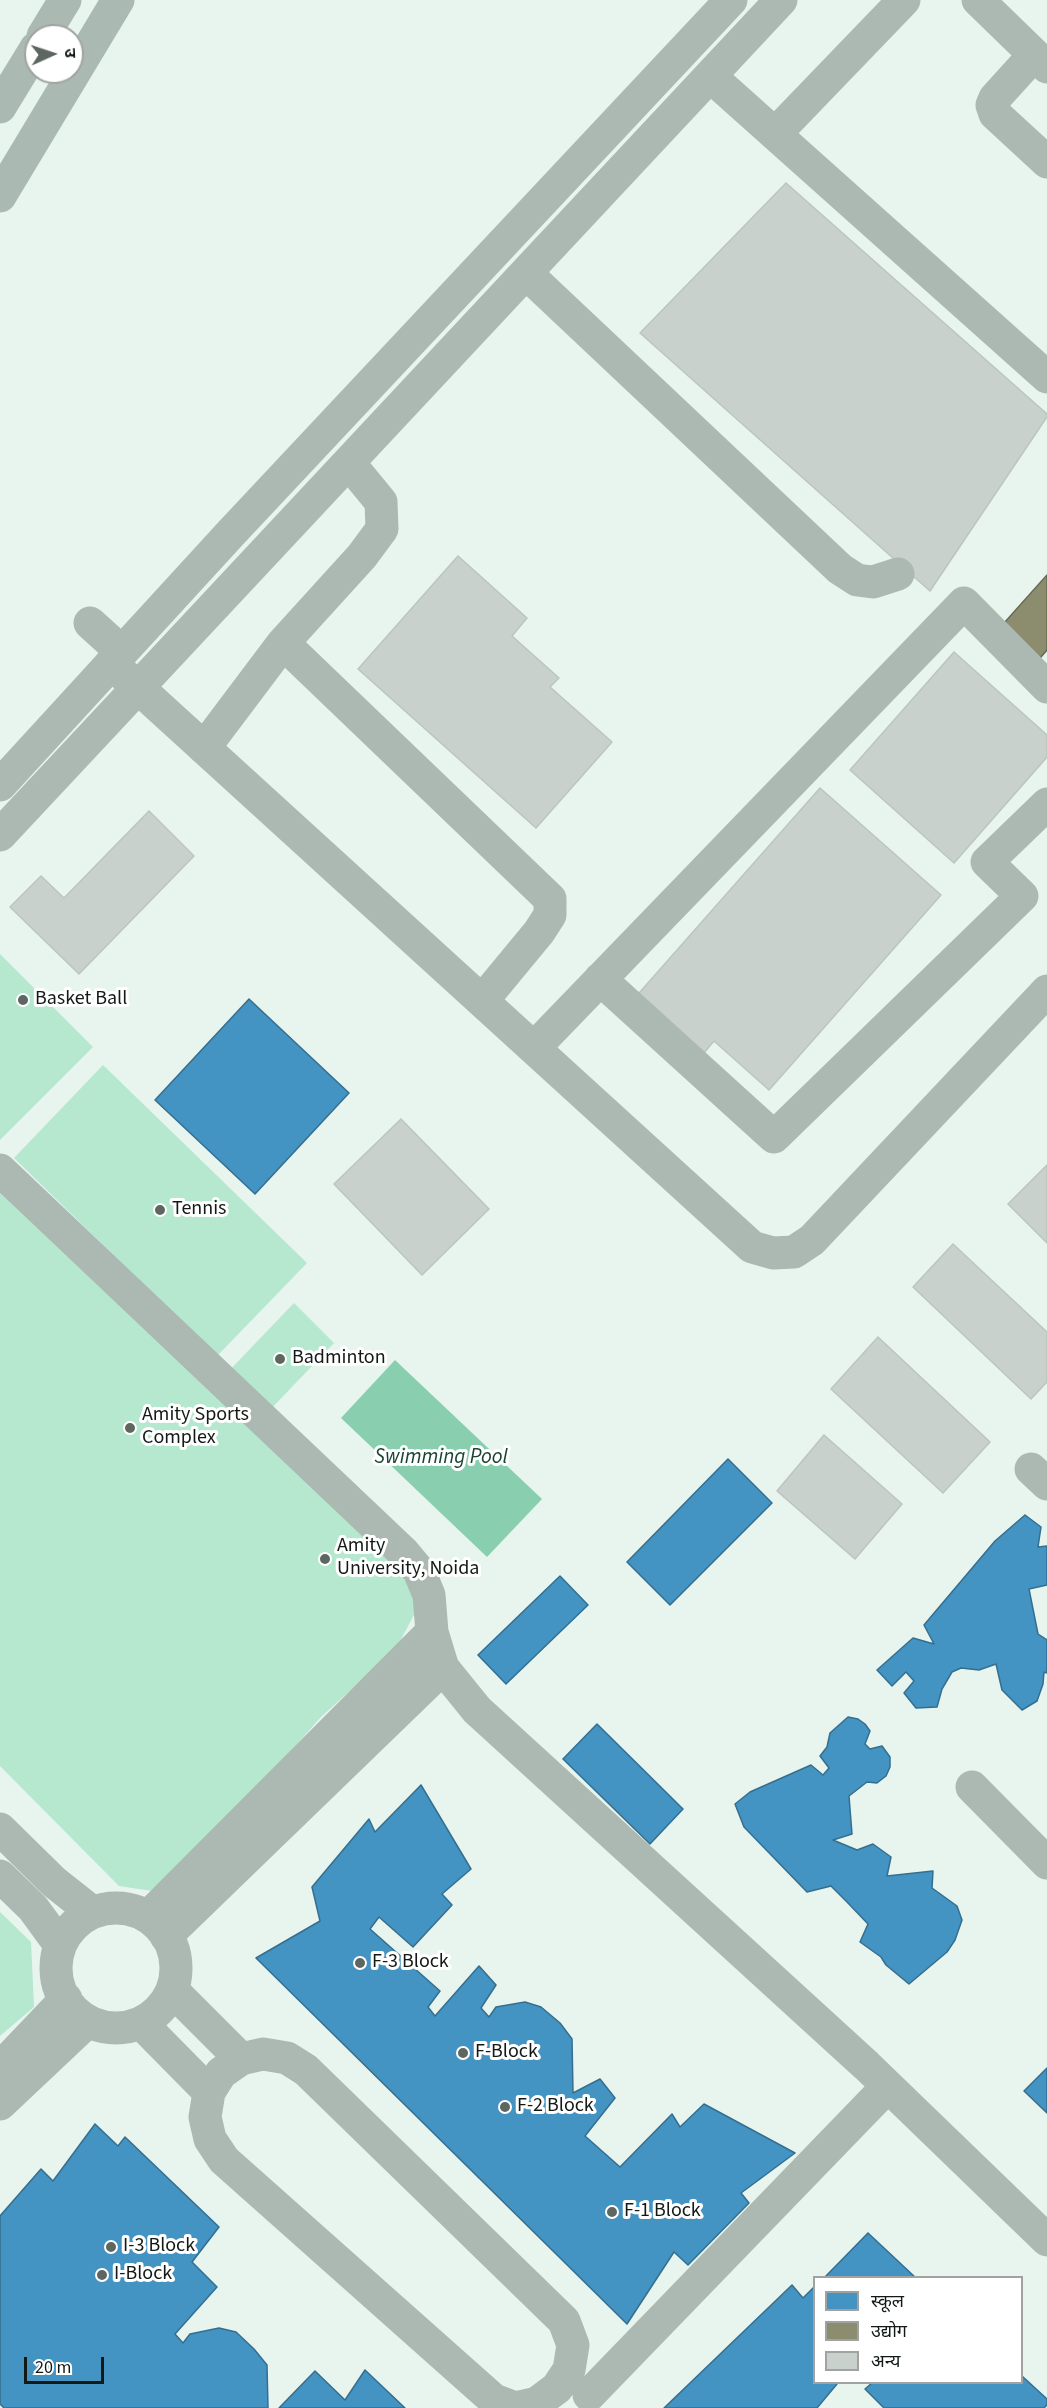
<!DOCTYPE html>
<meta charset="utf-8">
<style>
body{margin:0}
#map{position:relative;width:1047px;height:2408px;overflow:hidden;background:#e8f4ee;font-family:"Source Sans 3","Noto Sans Devanagari",sans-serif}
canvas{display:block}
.legend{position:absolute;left:813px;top:2276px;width:210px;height:108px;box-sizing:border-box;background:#fff;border:2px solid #a1a3a2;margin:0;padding:8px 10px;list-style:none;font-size:18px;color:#131a16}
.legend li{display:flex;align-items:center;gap:12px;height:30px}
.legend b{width:30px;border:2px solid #a1a3a2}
.north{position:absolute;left:24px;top:24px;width:60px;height:60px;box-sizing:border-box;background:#fff;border:2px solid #a1a3a2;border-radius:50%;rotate:87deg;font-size:16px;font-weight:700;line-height:24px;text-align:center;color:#131a16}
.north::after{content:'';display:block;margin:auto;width:21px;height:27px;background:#5e6662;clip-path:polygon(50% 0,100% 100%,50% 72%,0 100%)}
.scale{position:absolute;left:24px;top:2357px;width:80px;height:27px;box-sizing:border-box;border:3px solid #131a16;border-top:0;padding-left:8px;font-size:18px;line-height:21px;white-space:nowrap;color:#131a16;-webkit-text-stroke:4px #fff;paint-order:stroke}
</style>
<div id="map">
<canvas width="1047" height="2408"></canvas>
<ul class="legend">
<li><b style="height:16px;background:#4393c3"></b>स्कूल</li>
<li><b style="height:16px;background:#8c8c6e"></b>उद्योग</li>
<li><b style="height:16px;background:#c8d1cc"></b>अन्य</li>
</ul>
<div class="north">उ</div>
<div class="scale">20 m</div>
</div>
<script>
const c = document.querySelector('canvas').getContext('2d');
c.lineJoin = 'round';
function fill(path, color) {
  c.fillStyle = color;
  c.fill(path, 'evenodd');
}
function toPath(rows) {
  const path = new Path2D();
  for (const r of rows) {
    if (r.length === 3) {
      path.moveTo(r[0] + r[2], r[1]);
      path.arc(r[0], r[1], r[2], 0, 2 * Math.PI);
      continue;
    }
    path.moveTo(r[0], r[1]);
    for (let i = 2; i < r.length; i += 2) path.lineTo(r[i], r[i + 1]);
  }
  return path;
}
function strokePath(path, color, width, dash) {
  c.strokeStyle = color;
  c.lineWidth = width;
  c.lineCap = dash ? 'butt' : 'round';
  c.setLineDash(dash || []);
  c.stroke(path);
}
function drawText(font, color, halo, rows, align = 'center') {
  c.font = font + ' "Source Sans 3",sans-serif';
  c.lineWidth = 6;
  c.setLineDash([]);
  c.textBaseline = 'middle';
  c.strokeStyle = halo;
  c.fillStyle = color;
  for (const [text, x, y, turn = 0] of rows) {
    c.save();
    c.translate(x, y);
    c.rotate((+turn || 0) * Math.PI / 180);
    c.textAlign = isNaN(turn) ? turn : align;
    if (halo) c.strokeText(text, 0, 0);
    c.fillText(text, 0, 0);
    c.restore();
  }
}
fill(toPath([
 [0,954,93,1047,0,1140],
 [103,1065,307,1263,217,1356,14,1158],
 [0,1177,415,1584,416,1611,396,1649,321,1717,248,1799,159,1892,119,1886,0,1766],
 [294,1303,334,1343,266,1414,226,1374],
 [0,1912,31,1942,34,2007,0,2036]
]), '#b6e7cf');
fill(toPath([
 [395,1360,542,1499,487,1557,341,1418]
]), '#89cfaf');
const schools = toPath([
 [249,999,349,1093,255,1194,155,1100,249,999],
 [728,1459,772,1503,670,1605,627,1562,728,1459],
 [1025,1515,1041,1527,1038,1547,1047,1546,1047,1585,1029,1589,1038,1634,1047,1640,1047,1673,1044,1672,1043,1684,1037,1701,1022,1710,1002,1690,996,1664,979,1670,961,1668,952,1672,942,1689,937,1707,916,1708,904,1693,914,1681,906,1672,892,1686,877,1670,913,1638,934,1644,924,1625,995,1541,1025,1515],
 [560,1576,588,1605,506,1684,478,1655,560,1576],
 [848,1717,858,1719,865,1724,870,1731,865,1744,870,1749,882,1746,890,1757,890,1767,886,1776,877,1783,867,1782,849,1796,852,1834,833,1840,857,1850,873,1844,891,1857,887,1876,933,1871,932,1888,957,1906,962,1920,955,1940,947,1952,909,1984,886,1965,881,1957,860,1942,868,1924,847,1902,831,1886,807,1892,744,1827,735,1804,750,1792,811,1765,823,1775,829,1768,820,1756,827,1747,830,1733,848,1717],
 [597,1724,683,1809,650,1844,563,1759,597,1724],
 [421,1785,471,1869,442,1894,452,1905,413,1947,379,1917,370,1929,440,1991,428,2007,435,2016,479,1966,496,1985,481,2008,489,2017,496,2007,525,2002,541,2007,560,2023,572,2039,573,2093,600,2079,615,2098,585,2136,620,2167,672,2114,680,2127,704,2104,795,2153,741,2193,749,2203,688,2265,674,2252,627,2324,256,1958,320,1921,312,1887,369,1819,375,1832,421,1785],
 [1047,2068,1047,2113,1024,2091,1047,2068],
 [95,2124,118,2146,125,2137,219,2227,192,2262,217,2287,175,2334,183,2343,190,2334,219,2328,236,2332,254,2349,267,2365,268,2408,4,2408,0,2404,0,2216,41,2169,53,2181,95,2124],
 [868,2233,916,2278,824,2278,868,2233],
 [792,2285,803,2298,814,2287,814,2382,836,2382,837,2384,817,2408,664,2408,792,2285],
 [365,2370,405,2408,279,2408,315,2371,345,2400,365,2370],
 [1022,2376,1047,2399,1047,2405,1044,2408,884,2408,865,2389,873,2382,1022,2382,1022,2376]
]);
fill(schools, '#4393c3');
strokePath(schools, '#356f8f', 1.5);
const industry = toPath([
 [1047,575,1047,650,1034,665,996,632,1047,575]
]);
fill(industry, '#8c8c6e');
strokePath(industry, '#686a54', 1.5);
const building = toPath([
 [786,183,1047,414,1047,417,930,591,640,333,786,183],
 [458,556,527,618,512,636,559,678,550,687,612,742,536,828,358,669,458,556],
 [954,652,1047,735,1047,757,954,863,850,770,954,652],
 [820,788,941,895,769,1090,714,1041,698,1060,632,1001,820,788],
 [149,811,194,856,79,974,10,907,41,876,64,898,149,811],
 [401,1119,489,1209,422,1275,334,1184,401,1119],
 [1047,1165,1047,1243,1008,1204,1047,1165],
 [953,1244,1047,1332,1047,1382,1031,1399,913,1287,953,1244],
 [878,1337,990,1442,943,1493,831,1389,878,1337],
 [824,1435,902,1504,855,1559,777,1491,824,1435]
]);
fill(building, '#c8d1cc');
strokePath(building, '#bcc5c0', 1.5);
strokePath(toPath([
 [978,0,1047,67],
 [1034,55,995,98,992,105,995,114,1047,162],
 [710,76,1047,377],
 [775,134,904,0],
 [526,273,840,569,857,580,873,582,898,574],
 [349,463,381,502,382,529,362,556,283,643,550,899,550,915,539,932,482,1001],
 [90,623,122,652],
 [111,663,752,1247,773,1253,794,1252,812,1240,1047,991],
 [204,748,283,643],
 [0,785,231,533,731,0],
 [0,835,781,0],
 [600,979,774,1137,1022,896,987,862,1047,804],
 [534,1048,964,603,1047,687],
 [0,1170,404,1553,419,1571,429,1595,432,1632,443,1668,477,1710,867,2066,1047,2240],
 [1031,1469,1047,1484],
 [972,1787,1047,1863],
 [0,1829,54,1882,92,1912],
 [0,1876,33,1908,60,1945],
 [116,1968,60],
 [148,1917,432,1632],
 [166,1936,443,1668],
 [173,1991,241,2059],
 [141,2023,209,2092],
 [263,2054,287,2058,306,2070,564,2321,573,2345,569,2370,557,2388,537,2403,515,2408,494,2400,224,2160,210,2139,205,2117,209,2092,221,2073,241,2059,263,2054],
 [0,2068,66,1999],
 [0,2104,88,2021],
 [589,2395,887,2087]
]), '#acb8b2', 33);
strokePath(toPath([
 [43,36,65,0],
 [0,107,36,48],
 [0,196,118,0]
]), '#aab9b2', 33);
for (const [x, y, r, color] of [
 [23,1000,6,"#5e6662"],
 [160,1210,6,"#5e6662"],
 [280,1359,6,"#5e6662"],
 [130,1428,6,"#5e6662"],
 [325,1559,6,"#5e6662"],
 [360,1963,6,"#5e6662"],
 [463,2053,6,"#5e6662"],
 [505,2107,6,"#5e6662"],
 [612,2212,6,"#5e6662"],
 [111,2247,6,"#5e6662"],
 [102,2275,6,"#5e6662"]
]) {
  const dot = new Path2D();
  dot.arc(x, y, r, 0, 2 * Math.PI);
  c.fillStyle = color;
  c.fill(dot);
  strokePath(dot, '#fff', 2);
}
drawText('20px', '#131a16', '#fff', [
 ["Basket Ball",35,1000],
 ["Tennis",172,1210],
 ["Badminton",292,1359],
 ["Amity Sports",142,1416],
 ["Complex",142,1439],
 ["Amity",337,1547],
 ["University, Noida",337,1570],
 ["F-3 Block",372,1963],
 ["F-Block",475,2053],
 ["F-2 Block",517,2107],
 ["F-1 Block",624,2212],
 ["I-3 Block",123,2247],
 ["I-Block",114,2275]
], 'left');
drawText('italic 21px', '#1b4432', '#fff', [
 ["Swimming Pool",441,1458]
]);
</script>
